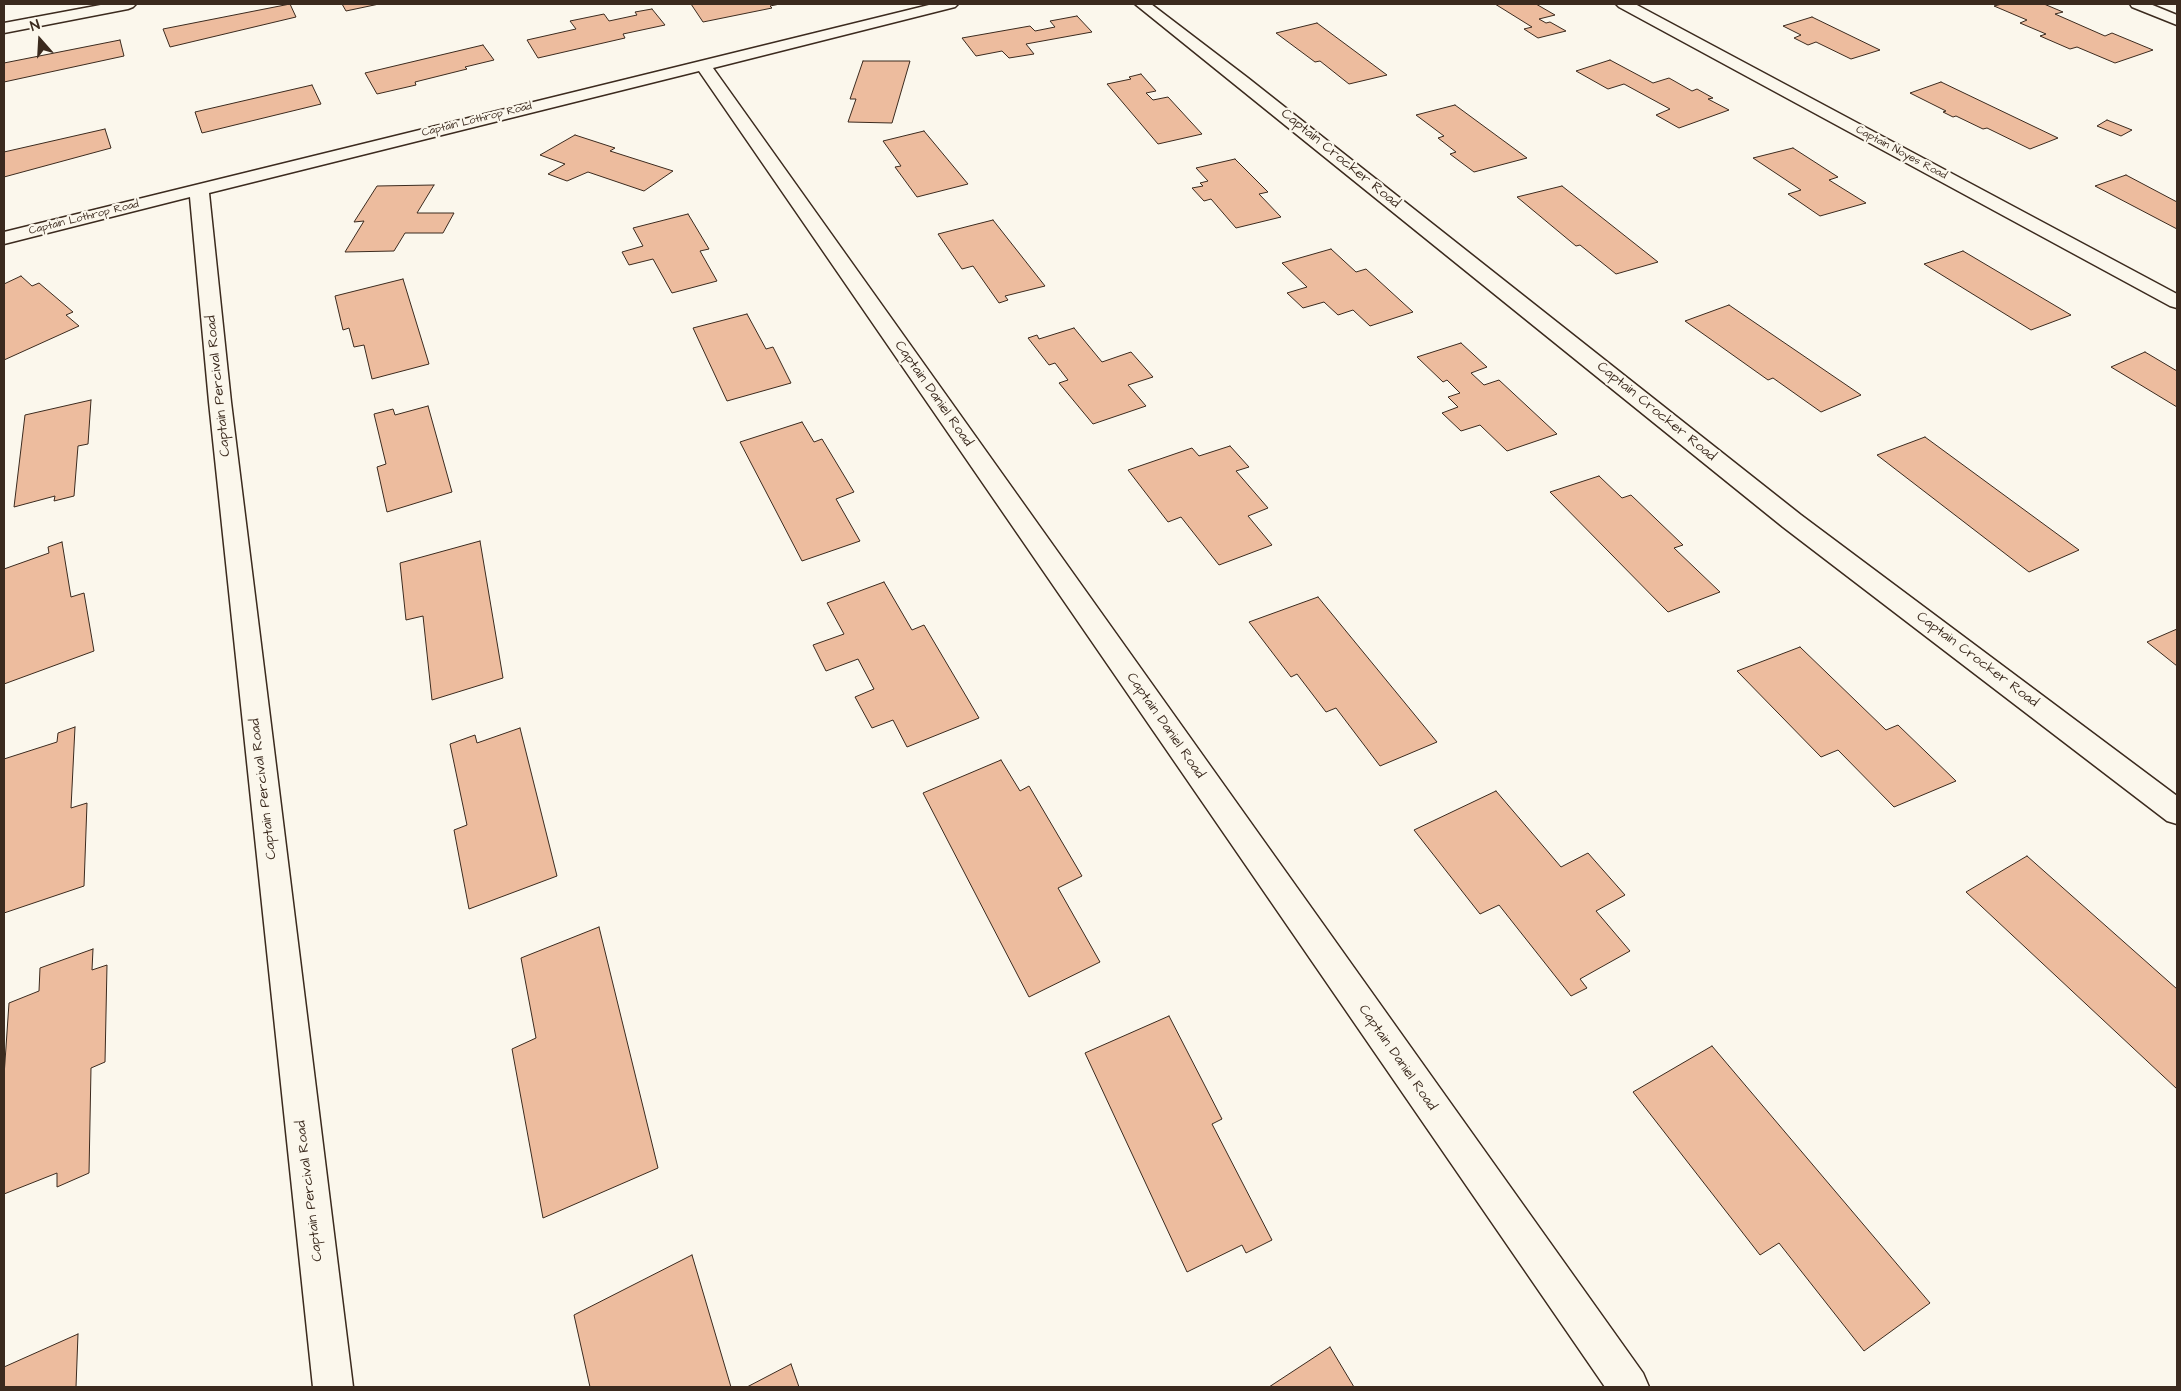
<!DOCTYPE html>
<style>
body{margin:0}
#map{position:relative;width:2181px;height:1391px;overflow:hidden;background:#fbf7ec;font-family:"Architects Daughter",sans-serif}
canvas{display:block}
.frame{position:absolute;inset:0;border:5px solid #3b2a1e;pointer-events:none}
.north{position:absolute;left:15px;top:15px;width:50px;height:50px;-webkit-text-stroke:4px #fbf7ec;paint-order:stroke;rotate:341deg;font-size:14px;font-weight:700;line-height:20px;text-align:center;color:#3b2a1e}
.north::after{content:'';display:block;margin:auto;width:18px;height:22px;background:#3b2a1e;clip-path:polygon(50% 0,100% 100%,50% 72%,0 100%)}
</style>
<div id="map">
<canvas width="2181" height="1391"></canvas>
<div class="frame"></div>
<div class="north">N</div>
</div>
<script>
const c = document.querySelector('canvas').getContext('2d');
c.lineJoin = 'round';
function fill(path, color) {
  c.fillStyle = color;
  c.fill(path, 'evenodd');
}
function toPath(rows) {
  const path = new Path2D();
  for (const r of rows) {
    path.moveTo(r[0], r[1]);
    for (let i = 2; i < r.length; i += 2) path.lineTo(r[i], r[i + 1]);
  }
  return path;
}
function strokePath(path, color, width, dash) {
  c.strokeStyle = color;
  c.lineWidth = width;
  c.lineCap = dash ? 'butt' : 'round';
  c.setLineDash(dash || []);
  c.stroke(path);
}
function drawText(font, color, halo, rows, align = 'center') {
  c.font = font + ' "Architects Daughter",sans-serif';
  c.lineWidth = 4.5;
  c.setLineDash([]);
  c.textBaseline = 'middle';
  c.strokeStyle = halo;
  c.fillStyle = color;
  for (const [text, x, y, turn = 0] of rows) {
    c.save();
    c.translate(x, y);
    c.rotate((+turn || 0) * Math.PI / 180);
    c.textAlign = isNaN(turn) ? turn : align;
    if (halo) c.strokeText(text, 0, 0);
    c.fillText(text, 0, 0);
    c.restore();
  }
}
const building = toPath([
 [290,4,296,17,170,47,163,29,290,4],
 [342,4,379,4,346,11,342,4],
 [691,4,780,4,770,6,772,8,703,22,691,4],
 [1495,4,1536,4,1555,15,1539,19,1546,23,1550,22,1566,31,1538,38,1524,29,1532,27,1495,4],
 [2002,4,2044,4,2063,12,2055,14,2105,36,2112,33,2153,50,2115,63,2077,47,2070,49,2040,36,2046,34,2020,23,2027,20,1994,6,2002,4],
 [652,9,665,25,623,34,625,38,538,58,527,40,576,29,570,21,604,14,609,21,637,15,635,12,652,9],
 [1077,16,1092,32,1026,44,1034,54,1009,58,1002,51,976,56,962,38,1030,26,1035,31,1055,27,1050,21,1077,16],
 [1812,17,1880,50,1851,59,1816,42,1808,45,1794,38,1801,35,1783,26,1812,17],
 [1317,23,1387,75,1349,84,1320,61,1315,62,1276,33,1317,23],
 [120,40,124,56,4,82,4,63,120,40],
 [483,45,494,60,465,67,467,69,415,82,416,85,377,94,365,73,483,45],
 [1610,60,1653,83,1669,78,1692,91,1697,89,1713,98,1708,99,1729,110,1679,128,1656,115,1670,109,1624,84,1608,89,1576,71,1610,60],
 [863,61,910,61,892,123,848,122,856,99,850,99,863,61],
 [1141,74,1156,91,1146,93,1153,100,1168,97,1202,134,1158,144,1107,84,1131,79,1129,77,1141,74],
 [1941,82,2058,138,2030,149,1987,128,1983,129,1956,116,1953,117,1943,112,1946,111,1910,93,1941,82],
 [312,85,321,104,202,133,195,112,312,85],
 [1455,105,1527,158,1474,172,1450,154,1456,152,1438,138,1444,136,1416,115,1455,105],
 [2107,120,2132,130,2121,136,2097,126,2107,120],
 [105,129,111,148,4,177,4,152,105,129],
 [924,131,968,184,917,197,895,167,901,166,883,141,924,131],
 [575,135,615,148,610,151,673,171,644,191,588,172,567,181,548,174,565,164,540,155,575,135],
 [1793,148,1838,177,1829,180,1866,203,1820,216,1788,194,1801,190,1753,158,1793,148],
 [1235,159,1268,192,1259,194,1281,217,1236,228,1211,199,1204,201,1192,188,1203,186,1200,183,1208,181,1196,168,1235,159],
 [2126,175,2177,202,2177,229,2095,186,2126,175],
 [434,185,417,213,454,213,443,233,405,233,394,251,345,252,364,221,354,222,377,186,434,185],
 [1562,186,1658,262,1616,274,1580,245,1576,246,1517,197,1562,186],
 [688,214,709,249,700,251,717,281,672,293,653,259,629,265,622,252,643,246,633,228,688,214],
 [993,220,1045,286,1005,296,1008,300,999,303,973,266,962,269,938,234,993,220],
 [1331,249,1356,272,1366,269,1413,312,1370,326,1353,310,1338,315,1324,302,1303,308,1287,293,1307,287,1282,263,1331,249],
 [1963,251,2071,315,2031,330,1924,264,1963,251],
 [21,276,32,286,39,283,73,312,66,315,79,326,4,360,4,284,21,276],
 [403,279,429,364,372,379,364,345,354,347,349,328,343,330,335,296,403,279],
 [1729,305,1861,395,1821,412,1773,378,1768,380,1685,321,1729,305],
 [747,314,766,349,773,347,791,383,727,401,693,328,747,314],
 [1074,328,1102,362,1131,352,1153,377,1128,385,1146,406,1093,424,1059,383,1068,380,1055,363,1049,365,1028,338,1037,335,1039,339,1074,328],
 [1461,343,1487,367,1471,373,1484,385,1499,380,1557,434,1507,451,1480,425,1461,431,1442,413,1458,407,1448,397,1460,393,1447,380,1443,382,1417,357,1461,343],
 [2145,352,2177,371,2177,407,2111,367,2145,352],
 [91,400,88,444,78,446,74,496,54,501,55,496,14,507,25,415,91,400],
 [428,406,452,492,387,512,377,467,386,464,374,414,393,409,395,415,428,406],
 [802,422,814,442,822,439,854,492,836,499,860,541,802,561,740,442,802,422],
 [1925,437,2079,550,2029,572,1877,455,1925,437],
 [1230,446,1249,467,1236,471,1268,508,1248,516,1272,545,1219,565,1181,517,1168,522,1128,470,1192,448,1199,456,1230,446],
 [1599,476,1622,498,1631,495,1683,545,1674,548,1720,592,1668,612,1550,492,1599,476],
 [480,541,503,678,432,700,423,616,406,620,400,563,480,541],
 [62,542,71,597,84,593,94,651,4,684,4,569,49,553,48,547,62,542],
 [884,582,912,630,924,625,979,718,907,747,893,720,872,728,855,697,874,689,858,659,826,671,813,645,844,634,827,603,884,582],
 [1318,597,1437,742,1380,766,1336,708,1326,712,1297,674,1291,677,1249,622,1318,597],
 [2177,629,2177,666,2147,642,2177,629],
 [1800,647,1886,730,1898,725,1956,781,1894,807,1838,750,1821,757,1737,671,1800,647],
 [75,727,71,808,87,803,84,886,4,913,4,759,57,742,58,733,75,727],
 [520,728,557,876,469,909,454,830,467,825,450,744,475,735,477,743,520,728],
 [1001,760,1020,791,1029,786,1082,876,1058,888,1100,962,1029,997,923,793,1001,760],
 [1496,791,1561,867,1588,853,1625,895,1596,911,1630,951,1580,979,1587,988,1571,996,1499,905,1480,914,1414,830,1496,791],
 [2027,856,2177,989,2177,1089,1966,892,2027,856],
 [599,927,658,1168,543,1218,512,1049,536,1038,521,958,599,927],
 [93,949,92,970,107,965,105,1062,91,1068,89,1173,57,1187,57,1173,4,1194,4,1076,9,1003,39,991,40,968,93,949],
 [1169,1016,1222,1119,1212,1124,1272,1240,1246,1253,1242,1245,1187,1272,1085,1053,1169,1016],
 [1712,1046,1930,1303,1864,1351,1779,1243,1760,1255,1633,1092,1712,1046],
 [692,1255,731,1387,590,1387,574,1315,692,1255],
 [78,1334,76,1387,4,1387,4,1367,78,1334],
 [1330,1347,1354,1387,1269,1387,1330,1347],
 [791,1364,799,1387,747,1387,791,1364]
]);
fill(building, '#edbc9e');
strokePath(building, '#3b2a1e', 1);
const minor = toPath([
 [106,4,136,4,133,7,128,9,4,33,4,23,106,4],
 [933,4,958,4,955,7,713,68,1643,1373,1649,1387,1605,1387,699,71,209,193,231,402,353,1387,313,1387,209,402,190,197,4,244,4,232,933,4],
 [1135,4,1151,4,1248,78,1801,515,2177,796,2177,824,2167,821,1783,527,1135,4],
 [1616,4,1635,4,2177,294,2177,308,2170,306,1619,7,1616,4],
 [2130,4,2150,4,2177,15,2177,25,2132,7,2130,4]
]);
strokePath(minor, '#3b2a1e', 3);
fill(minor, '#fbf7ec');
drawText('11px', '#3b2a1e', '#fbf7ec', [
 ["Captain Lothrop Road",477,120,-14],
 ["Captain Noyes Road",1901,153,28],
 ["Captain Lothrop Road",84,218,-14]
]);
drawText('14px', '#3b2a1e', '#fbf7ec', [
 ["Captain Crocker Road",1340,159,39],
 ["Captain Percival Road",219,386,-96],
 ["Captain Daniel Road",933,394,55],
 ["Captain Crocker Road",1656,412,39],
 ["Captain Crocker Road",1977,660,37],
 ["Captain Daniel Road",1165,726,55],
 ["Captain Percival Road",264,789,-97],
 ["Captain Daniel Road",1397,1058,55],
 ["Captain Percival Road",310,1191,-97]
]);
</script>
